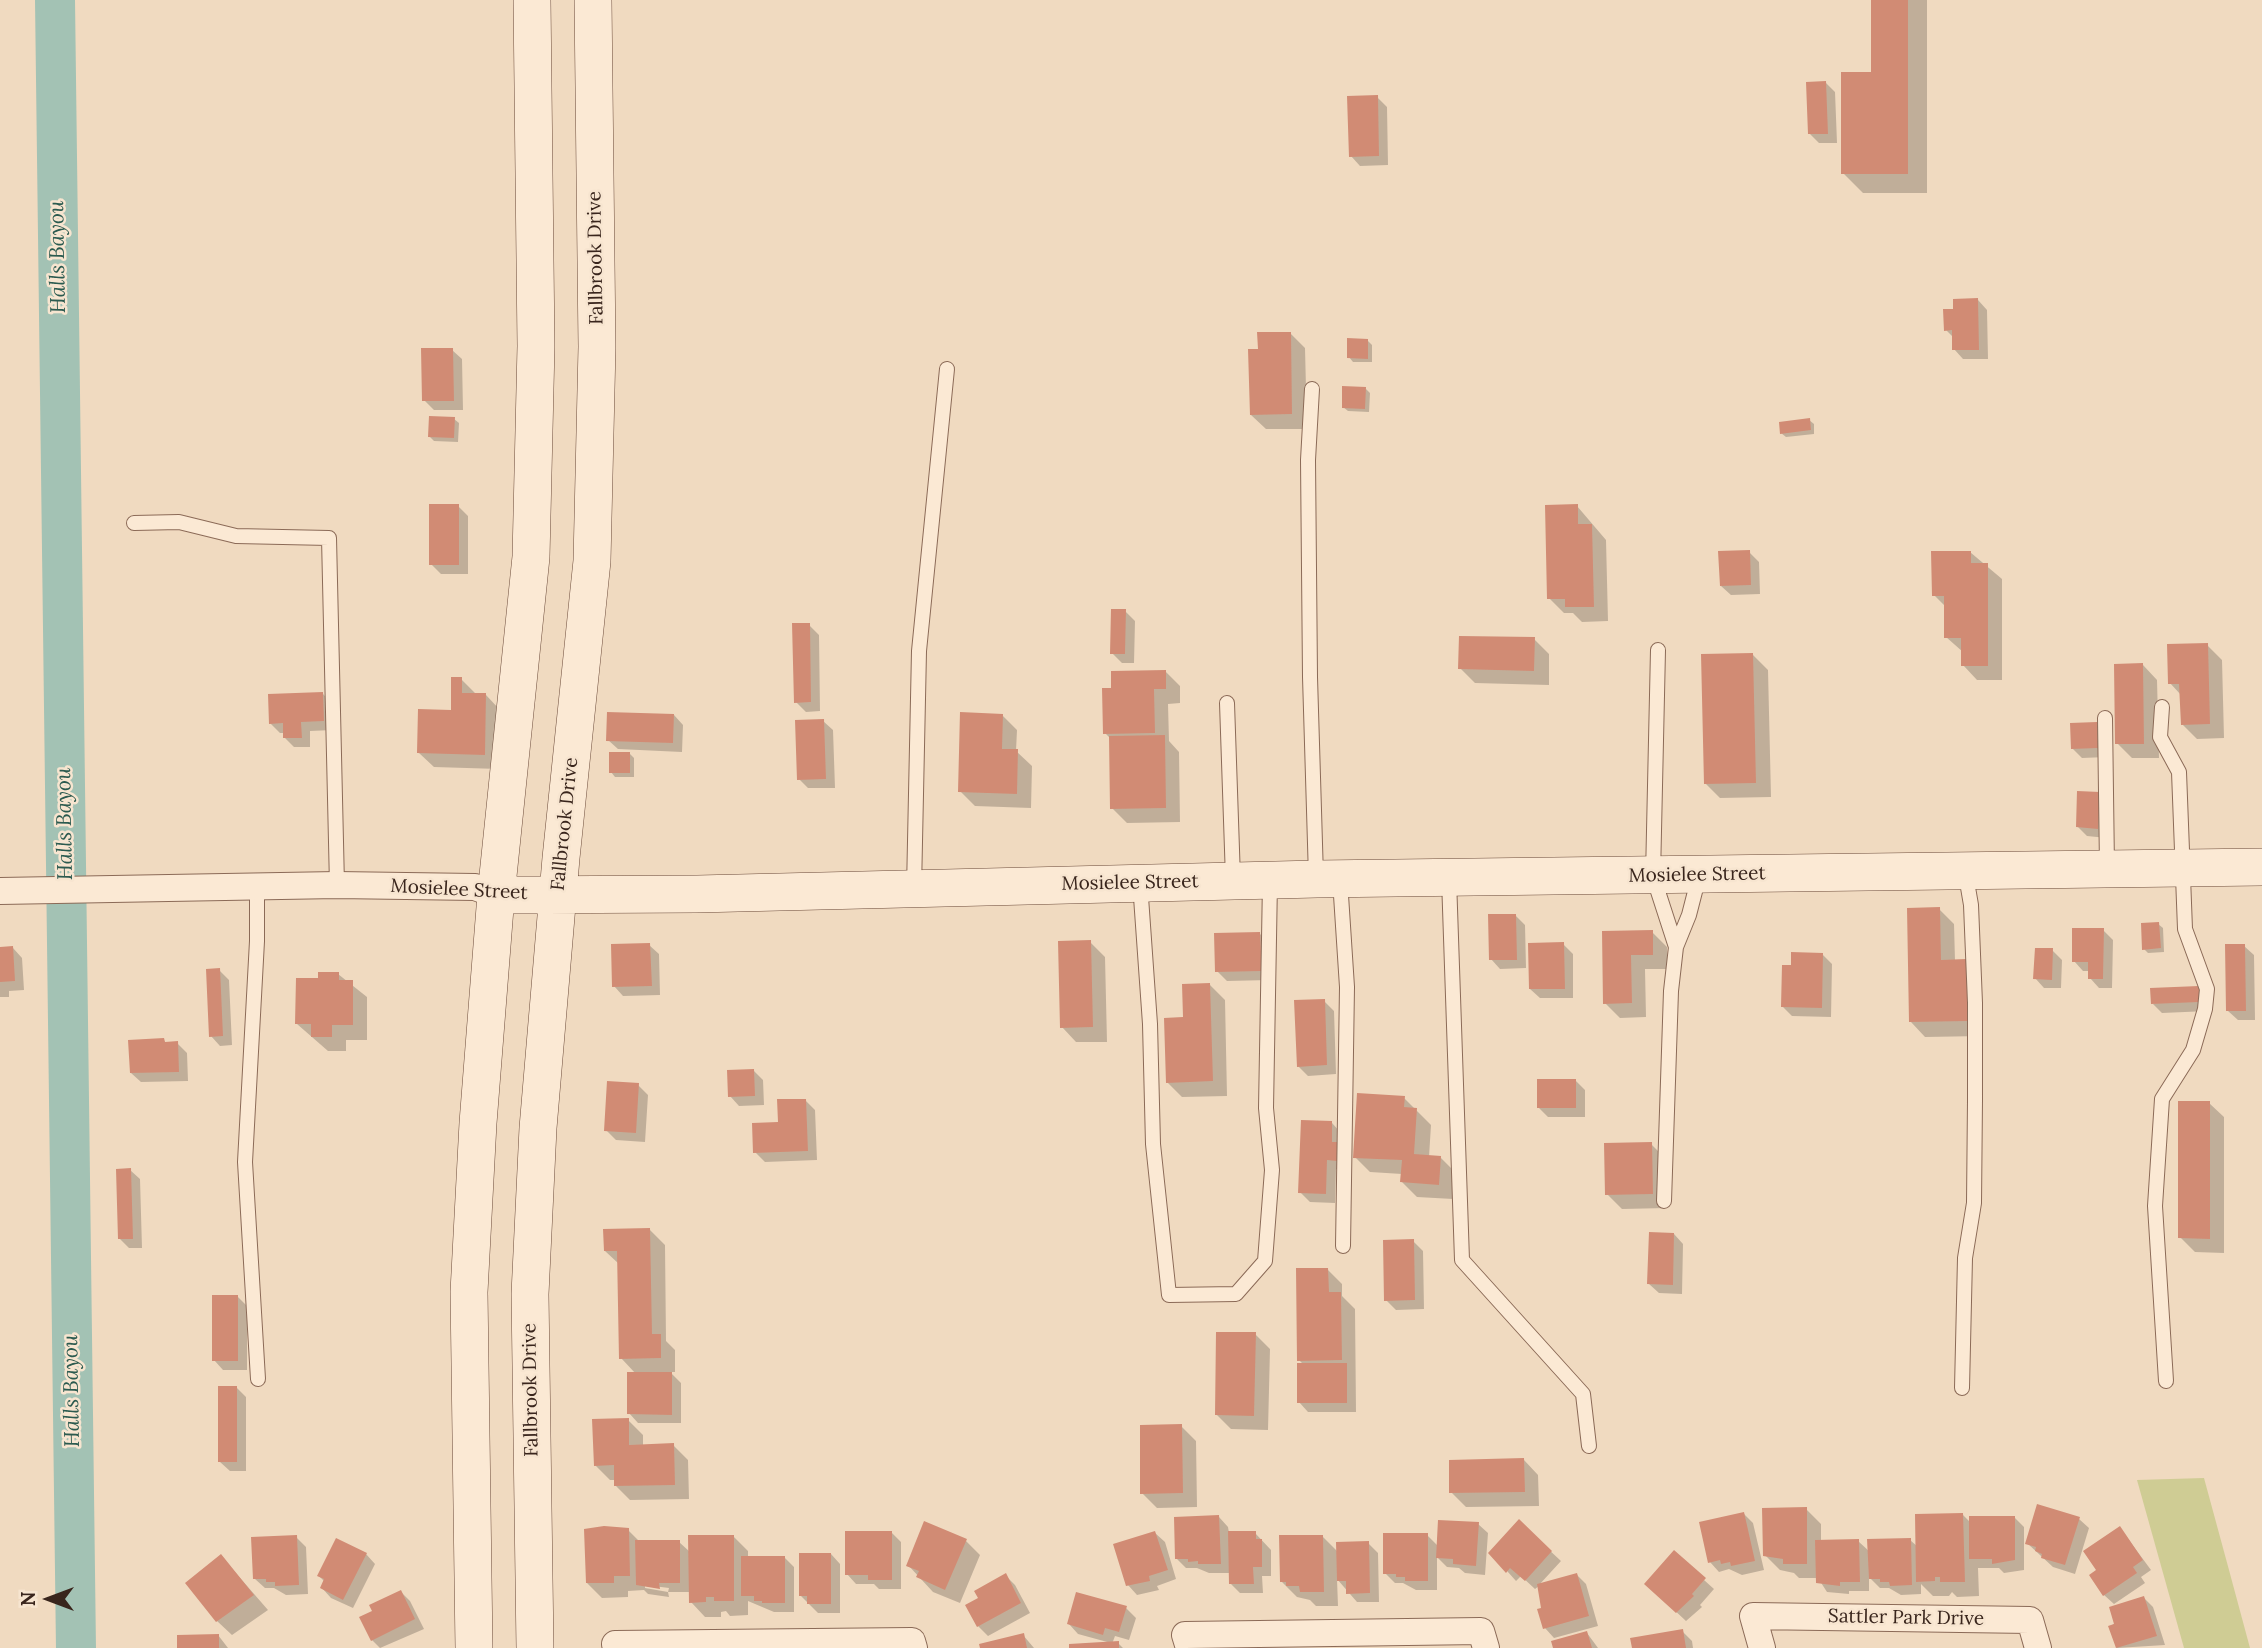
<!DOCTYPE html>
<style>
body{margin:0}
#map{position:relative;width:2262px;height:1648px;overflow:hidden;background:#f0dac0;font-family:Lora,serif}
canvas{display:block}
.north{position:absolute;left:14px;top:1564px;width:70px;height:70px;-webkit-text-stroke:5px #f7e5d0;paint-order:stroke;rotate:270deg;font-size:19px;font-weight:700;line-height:28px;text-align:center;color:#39251c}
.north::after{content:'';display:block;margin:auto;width:24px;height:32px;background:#39251c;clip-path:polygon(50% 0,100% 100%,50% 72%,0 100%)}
</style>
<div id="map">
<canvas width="2262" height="1648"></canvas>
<div class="north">N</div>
</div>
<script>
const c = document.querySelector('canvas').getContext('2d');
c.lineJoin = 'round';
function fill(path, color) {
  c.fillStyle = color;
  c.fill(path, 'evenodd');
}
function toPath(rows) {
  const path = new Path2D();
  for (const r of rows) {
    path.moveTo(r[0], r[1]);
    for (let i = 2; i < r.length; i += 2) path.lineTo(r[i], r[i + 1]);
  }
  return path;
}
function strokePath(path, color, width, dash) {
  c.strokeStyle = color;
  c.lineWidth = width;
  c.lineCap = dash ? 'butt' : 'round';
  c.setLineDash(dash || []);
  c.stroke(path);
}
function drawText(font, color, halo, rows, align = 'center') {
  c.font = font + ' Lora,serif';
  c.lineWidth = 5;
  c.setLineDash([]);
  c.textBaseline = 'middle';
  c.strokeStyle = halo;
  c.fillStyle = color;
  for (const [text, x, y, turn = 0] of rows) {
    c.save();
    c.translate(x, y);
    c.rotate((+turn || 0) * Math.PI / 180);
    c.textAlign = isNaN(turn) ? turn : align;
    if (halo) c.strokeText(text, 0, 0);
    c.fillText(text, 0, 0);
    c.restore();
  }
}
fill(toPath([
 [2204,1478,2229,1570,2250,1648,2184,1648,2137,1480]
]), '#cfcc94');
fill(toPath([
 [1873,0,1927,0,1927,193,1863,193,1843,173,1873,73],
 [1826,83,1835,92,1837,143,1819,143,1810,134],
 [1377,97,1387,107,1388,165,1360,166,1351,156],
 [1978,300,1987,310,1988,359,1963,359,1954,349,1954,338,1946,330,1954,311],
 [1290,333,1305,348,1307,429,1266,429,1251,415],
 [1368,341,1372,345,1372,362,1353,362,1349,357],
 [452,350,462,359,463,410,434,410,424,400],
 [1365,388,1370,393,1369,412,1348,411,1343,407],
 [454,419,459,423,458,442,434,441,430,437],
 [1809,420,1814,424,1814,434,1786,437,1781,433],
 [458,506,468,516,468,574,441,574,431,564],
 [1577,506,1606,540,1608,621,1582,622,1573,613,1564,613,1549,598],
 [1749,552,1759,562,1760,594,1731,595,1721,586],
 [1970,552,2002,579,2002,680,1977,680,1963,665,1963,652,1946,637,1946,607,1934,595],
 [1125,611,1135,621,1134,663,1122,663,1112,653],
 [809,625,819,635,820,711,806,712,796,702],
 [1534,639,1549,654,1549,685,1475,683,1460,668],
 [2207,645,2222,660,2224,738,2197,739,2182,724,2181,695,2170,683],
 [1753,655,1768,670,1771,797,1720,798,1705,783],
 [2143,665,2157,680,2159,758,2132,758,2117,743],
 [1165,671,1180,686,1180,703,1168,704,1169,741,1179,752,1180,822,1127,823,1112,808,1111,739,1105,733],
 [461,679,476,694,486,695,500,710,499,769,434,767,419,753,452,711],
 [323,694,332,703,333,730,310,731,310,747,294,747,285,738,285,733,280,733,270,723],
 [674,715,683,725,682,752,618,749,608,740],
 [1002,715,1017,730,1016,751,1032,766,1031,808,975,806,960,791],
 [823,721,833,730,835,788,808,788,799,779],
 [2096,724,2106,734,2107,757,2082,758,2072,748],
 [630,754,634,758,634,777,615,777,611,772],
 [2099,794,2107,838,2087,836,2078,827],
 [1939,909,1954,924,1955,961,1966,961,1981,976,1982,1036,1925,1037,1911,1022],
 [1515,915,1525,925,1526,968,1500,969,1491,959],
 [2158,924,2163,928,2164,952,2148,953,2144,949],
 [2103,930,2113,940,2112,988,2099,988,2090,978,2090,971,2083,971,2074,961],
 [1604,932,1652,932,1667,947,1667,969,1645,969,1646,1017,1620,1018,1605,1003],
 [1260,934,1269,943,1270,980,1227,981,1217,971],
 [1090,942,1105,957,1107,1042,1076,1042,1062,1027],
 [1563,944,1573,954,1573,998,1540,998,1530,989],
 [649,945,659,954,660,995,623,996,614,986],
 [2244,946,2254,955,2255,1020,2238,1020,2228,1011],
 [0,948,13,948,22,958,24,990,9,991,9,997,0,997],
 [2052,950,2062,960,2061,988,2044,988,2035,978],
 [1822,954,1832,964,1831,1017,1792,1016,1783,1007,1792,967],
 [219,970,229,980,232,1045,220,1046,211,1036],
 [338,974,367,997,367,1040,346,1040,346,1051,328,1051,297,1024,319,980],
 [1210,985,1225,1000,1227,1096,1182,1097,1167,1082,1185,1019],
 [2198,988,2208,998,2208,1011,2162,1013,2153,1004],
 [1324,1001,1334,1011,1336,1074,1308,1076,1298,1066],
 [163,1040,167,1044,177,1043,187,1053,188,1081,141,1082,131,1073],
 [754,1071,763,1080,764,1105,739,1106,730,1096],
 [1575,1080,1585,1090,1585,1117,1548,1117,1539,1108],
 [638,1085,648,1095,645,1142,616,1140,606,1130],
 [1404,1098,1431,1125,1429,1157,1440,1157,1455,1172,1453,1199,1417,1197,1402,1182,1402,1174,1370,1172,1355,1157],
 [805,1100,815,1110,817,1160,765,1162,755,1152],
 [2209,1103,2224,1117,2224,1253,2195,1252,2180,1237],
 [1332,1123,1341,1133,1346,1170,1336,1169,1335,1203,1310,1202,1300,1192],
 [1651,1144,1666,1159,1667,1208,1622,1209,1607,1194],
 [130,1170,140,1179,142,1248,129,1248,119,1238],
 [650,1230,665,1245,666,1341,675,1350,675,1372,670,1372,681,1383,681,1423,638,1423,629,1413,636,1374,621,1358,619,1264,605,1251],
 [1674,1234,1683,1244,1682,1294,1659,1293,1649,1284],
 [1413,1241,1423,1251,1424,1309,1396,1310,1386,1300],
 [1327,1269,1342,1284,1342,1296,1355,1309,1356,1412,1308,1412,1299,1402,1304,1365,1299,1360],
 [237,1296,247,1306,247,1370,223,1370,214,1360],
 [1255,1334,1270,1349,1268,1430,1231,1429,1216,1414],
 [236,1387,246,1397,246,1471,230,1471,220,1462],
 [628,1420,643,1435,643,1446,673,1445,688,1460,689,1499,630,1500,616,1486,616,1480,610,1480,595,1465],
 [1181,1426,1196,1441,1197,1507,1157,1508,1142,1493],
 [1524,1460,1538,1475,1539,1506,1466,1507,1451,1492],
 [1806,1509,1821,1524,1821,1542,1858,1541,1870,1552,1910,1540,1918,1547,1963,1515,1970,1522,2015,1518,2024,1527,2024,1570,2004,1573,1999,1568,1978,1568,1979,1596,1957,1597,1952,1592,1949,1596,1933,1596,1921,1584,1921,1594,1901,1595,1889,1588,1880,1588,1869,1577,1869,1591,1849,1591,1849,1594,1827,1592,1818,1578,1799,1578,1794,1573,1780,1570,1765,1555],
 [1744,1514,1753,1523,1764,1570,1742,1575,1729,1569,1719,1572,1710,1562],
 [1219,1517,1228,1527,1229,1533,1255,1533,1271,1550,1271,1576,1262,1576,1263,1593,1240,1593,1231,1584,1230,1573,1209,1573,1197,1568,1186,1568,1177,1559],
 [2079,1519,2089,1528,2075,1574,2053,1567,2027,1543],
 [1519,1522,1561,1561,1539,1585,1577,1575,1586,1584,1598,1626,1554,1638,1545,1628,1539,1586,1535,1589,1521,1576,1516,1581,1491,1553],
 [1478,1524,1488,1533,1485,1575,1465,1573,1459,1568,1447,1567,1437,1557,1437,1590,1416,1590,1403,1583,1395,1583,1385,1573,1427,1535,1438,1546],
 [2120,1528,2151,1570,2141,1577,2145,1583,2114,1604,2104,1595,2098,1570],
 [628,1530,640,1542,679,1542,690,1552,733,1536,748,1551,748,1558,784,1557,794,1567,794,1612,774,1612,748,1601,748,1615,730,1616,726,1611,721,1612,721,1617,705,1617,691,1602,690,1592,668,1592,669,1597,648,1594,644,1590,628,1591,628,1597,602,1598,587,1583],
 [645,1585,669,1588,668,1592,645,1588],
 [891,1532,901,1542,901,1589,879,1589,874,1584,856,1584,847,1574],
 [1155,1533,1165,1542,1176,1579,1157,1586,1159,1590,1137,1595,1128,1585],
 [1322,1536,1338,1552,1368,1543,1378,1553,1379,1602,1357,1602,1337,1579,1338,1606,1316,1606,1310,1600,1297,1597,1282,1582],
 [296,1537,306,1547,308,1594,286,1595,274,1588,265,1588,255,1579],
 [966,1541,980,1555,960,1603,933,1592,908,1565],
 [366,1554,375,1564,353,1608,331,1598,322,1588,325,1582,319,1576],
 [831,1554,840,1564,840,1613,818,1613,800,1595],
 [221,1556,268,1610,232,1635,217,1621],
 [1005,1575,1015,1585,1030,1613,988,1636,978,1626],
 [1704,1580,1714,1589,1700,1605,1702,1607,1686,1621,1656,1593],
 [401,1592,410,1601,424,1629,380,1648,372,1640,374,1612],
 [2144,1598,2153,1607,2165,1645,2117,1648,2110,1627],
 [1126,1608,1136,1618,1129,1640,1115,1636,1112,1644,1118,1643,1123,1648,1071,1648,1111,1643,1078,1634,1069,1624],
 [1682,1631,1692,1641,1693,1648,1634,1648],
 [1587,1633,1598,1648,1555,1648],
 [218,1635,228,1648,179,1648],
 [1023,1635,1034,1648,982,1648]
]), '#0003');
strokePath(toPath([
 [55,0,76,1648]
]), '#a3c2b4', 40);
fill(toPath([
 [1871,0,1908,0,1908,174,1841,174,1841,72,1871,72],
 [1826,81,1828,134,1808,134,1806,82],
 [1378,95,1379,156,1349,157,1347,96],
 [1978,298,1979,350,1952,350,1952,330,1944,331,1943,309,1953,309,1953,299],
 [1257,332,1291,332,1292,414,1250,415,1248,349,1258,349],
 [1347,338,1368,339,1368,359,1347,358],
 [421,348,453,348,454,401,422,401],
 [1342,386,1366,387,1365,409,1342,408],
 [429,416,455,417,454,438,428,437],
 [1810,418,1811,430,1780,434,1779,422],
 [429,504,459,504,459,565,429,565],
 [1578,504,1578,524,1592,524,1594,607,1565,607,1565,599,1547,599,1545,505],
 [1750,550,1751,585,1720,586,1718,551],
 [1931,551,1971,551,1971,563,1988,563,1988,666,1961,666,1961,638,1944,638,1944,596,1932,596],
 [1111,609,1126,609,1125,654,1110,654],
 [792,623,810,623,811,702,794,703],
 [1459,636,1535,637,1534,671,1458,669],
 [2208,643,2210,724,2181,725,2179,684,2168,684,2167,644],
 [1753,653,1756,783,1704,784,1701,654],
 [2143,663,2144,744,2115,744,2114,664],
 [1166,670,1166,689,1154,689,1155,733,1103,734,1102,688,1111,688,1111,671],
 [451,677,462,677,462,693,486,693,485,755,417,753,418,709,451,710],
 [323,692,324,721,301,722,302,738,283,738,283,723,269,724,268,694],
 [607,712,674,714,673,743,606,741],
 [960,712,1003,714,1002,749,1018,749,1017,794,958,792],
 [824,719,826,779,797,780,795,720],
 [2097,722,2098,748,2071,749,2070,723],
 [1165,735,1166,808,1110,809,1109,736],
 [609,752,630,752,630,773,609,773],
 [2077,791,2100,792,2098,829,2076,827],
 [1940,907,1941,960,1966,959,1968,1021,1909,1022,1907,908],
 [1488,914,1516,914,1517,960,1489,960],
 [2159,922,2161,948,2142,950,2141,923],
 [2072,928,2104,928,2103,979,2088,979,2088,962,2072,962],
 [1653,930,1653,955,1631,955,1632,1003,1603,1004,1602,931],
 [1260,932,1262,971,1215,972,1214,933],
 [1091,940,1093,1027,1060,1028,1058,941],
 [1564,942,1565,989,1529,989,1528,943],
 [650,943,652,986,612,987,611,944],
 [2225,944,2245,944,2246,1011,2226,1011],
 [13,946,15,981,0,982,0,947],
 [2035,948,2053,948,2052,980,2033,979],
 [1791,952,1823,953,1822,1008,1781,1007,1782,965,1791,965],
 [220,968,223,1036,209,1037,206,969],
 [318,972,339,972,339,980,353,980,353,1025,332,1025,332,1037,311,1037,311,1024,295,1024,296,978,318,978],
 [1210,983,1213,1081,1166,1083,1164,1018,1183,1017,1182,984],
 [2199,986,2199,1002,2151,1004,2150,988],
 [1325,999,1327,1065,1297,1067,1294,1000],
 [164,1038,165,1042,178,1041,179,1072,130,1073,128,1040],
 [754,1069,755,1096,728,1097,727,1070],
 [1537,1079,1576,1079,1576,1108,1537,1108],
 [607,1081,639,1083,636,1133,604,1131],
 [1357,1093,1405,1096,1404,1107,1417,1108,1414,1154,1441,1156,1439,1185,1400,1182,1402,1160,1353,1158],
 [777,1099,806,1099,808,1151,753,1153,752,1123,778,1122],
 [2178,1101,2210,1101,2210,1239,2178,1238],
 [1301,1120,1332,1121,1332,1142,1338,1142,1337,1161,1327,1160,1326,1194,1298,1193],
 [1652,1142,1653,1194,1605,1195,1604,1143],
 [131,1168,133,1239,118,1239,116,1169],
 [650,1228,652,1334,661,1334,661,1358,619,1359,617,1251,604,1251,603,1229],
 [1649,1232,1674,1233,1673,1285,1647,1284],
 [1414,1239,1415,1300,1384,1301,1383,1240],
 [1296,1268,1328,1268,1329,1292,1341,1292,1342,1360,1297,1361],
 [212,1295,238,1295,238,1361,212,1361],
 [1216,1332,1256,1332,1254,1416,1215,1415],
 [1297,1363,1347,1363,1347,1403,1297,1403],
 [627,1372,672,1372,672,1415,627,1414],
 [218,1386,237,1386,237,1462,218,1462],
 [629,1418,629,1445,674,1443,675,1485,614,1486,614,1465,594,1466,592,1419],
 [1182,1424,1183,1493,1140,1494,1140,1425],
 [1524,1458,1525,1492,1449,1493,1449,1460],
 [2037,1504,2080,1517,2065,1565,2041,1558,2042,1554,2035,1551,2036,1547,2025,1544],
 [1807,1507,1807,1564,1783,1564,1783,1559,1763,1556,1762,1508],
 [1744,1512,1755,1561,1731,1566,1730,1562,1721,1564,1720,1560,1708,1563,1699,1522],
 [1963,1513,1965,1582,1940,1582,1940,1577,1935,1577,1935,1581,1916,1582,1915,1514],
 [1219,1515,1221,1564,1198,1564,1198,1561,1188,1562,1188,1559,1175,1559,1174,1517],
 [1969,1516,2015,1516,2015,1560,1992,1564,1992,1559,1969,1559],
 [1519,1519,1552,1551,1525,1581,1510,1568,1506,1573,1488,1553],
 [1438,1520,1479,1522,1476,1566,1453,1564,1453,1559,1436,1558],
 [924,1521,967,1539,945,1590,916,1577,919,1571,906,1566],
 [604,1526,629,1528,630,1576,614,1576,614,1583,586,1583,584,1529],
 [2120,1526,2143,1560,2133,1567,2137,1573,2103,1596,2089,1575,2096,1570,2083,1551],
 [845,1531,892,1531,892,1580,868,1580,868,1575,845,1575],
 [1155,1531,1168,1570,1149,1576,1150,1581,1126,1586,1113,1544],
 [1228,1531,1256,1531,1256,1539,1262,1539,1262,1567,1253,1567,1254,1584,1229,1584],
 [1383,1533,1428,1533,1428,1581,1405,1581,1405,1577,1396,1577,1396,1574,1383,1574],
 [297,1535,299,1585,275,1586,275,1582,266,1582,266,1579,253,1579,251,1537],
 [688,1535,734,1535,734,1601,714,1601,714,1597,706,1597,706,1602,689,1603],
 [1279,1535,1323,1535,1324,1592,1300,1592,1299,1586,1286,1586,1286,1582,1280,1582],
 [336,1538,367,1553,343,1600,320,1588,324,1579,317,1576],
 [1911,1538,1912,1585,1890,1586,1889,1582,1880,1582,1880,1579,1869,1579,1867,1539],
 [1859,1539,1860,1582,1840,1582,1840,1586,1816,1583,1815,1540],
 [635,1540,680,1540,680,1583,659,1583,660,1589,636,1585],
 [1369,1541,1370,1593,1346,1594,1346,1581,1337,1581,1336,1542],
 [1674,1550,1706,1578,1692,1594,1694,1596,1676,1613,1644,1584],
 [799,1553,831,1553,831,1604,807,1604,807,1596,799,1596],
 [221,1554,254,1595,216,1622,185,1583],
 [741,1556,785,1556,785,1603,762,1603,762,1601,754,1601,754,1596,741,1596],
 [1006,1573,1021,1603,977,1627,965,1605,978,1598,974,1591],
 [1577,1573,1589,1616,1543,1629,1537,1609,1541,1608,1537,1584],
 [401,1590,415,1619,371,1641,359,1617,372,1611,369,1605],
 [1076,1592,1127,1606,1119,1632,1105,1628,1103,1635,1067,1624],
 [2144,1596,2157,1636,2116,1648,2108,1626,2114,1624,2109,1607],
 [1683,1629,1686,1648,1632,1648,1630,1638],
 [1587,1631,1592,1648,1553,1648,1551,1641],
 [1024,1633,1027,1648,980,1648,979,1644],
 [219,1634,219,1648,177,1648,177,1635],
 [1119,1641,1119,1648,1069,1648,1069,1644]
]), '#d18b74');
const lane = toPath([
 [1312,389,1308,460,1310,677,1316,877],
 [134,523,179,522,236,536,329,538,337,885],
 [1658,650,1653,876,1676,947,1689,915,1699,876],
 [1227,703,1233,879],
 [2162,707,2160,737,2179,772,2185,929,2207,989,2205,1009,2193,1050,2162,1099,2155,1206,2166,1381],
 [2105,718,2107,867],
 [1449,879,1462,1260,1583,1394,1589,1446],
 [1340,880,1347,987,1343,1246],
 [1140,883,1150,1024,1153,1144,1169,1295,1236,1294,1265,1261,1272,1170,1266,1108,1270,882],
 [257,886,257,941,245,1162,258,1379],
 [914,889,919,651,947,369],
 [1664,1201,1671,991,1676,947],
 [1962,1388,1965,1258,1974,1203,1975,1100,1975,1003,1971,905,1965,870]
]);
const street = toPath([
 [0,891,337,885,475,887,496,895],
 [615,1644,912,1641,914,1648],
 [1189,1648,1185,1635,1481,1631,1486,1648],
 [1762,1648,1753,1616,2030,1620,2038,1648]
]);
const secondary = toPath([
 [496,895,697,894,1317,879,2262,867],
 [474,1648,469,1292,478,1123,496,895,531,557,536,346,532,0],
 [535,1648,530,1294,538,1128,561,858,592,561,597,347,593,0]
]);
strokePath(lane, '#8b6a57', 16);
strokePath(street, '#8b6a57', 28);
strokePath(secondary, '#6c4b3a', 38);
strokePath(lane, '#fbe9d4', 14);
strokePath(street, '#fbe9d4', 26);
strokePath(secondary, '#fbe9d4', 37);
drawText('19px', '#39251c', '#f7e5d0', [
 ["Fallbrook Drive",596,258,-91],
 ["Fallbrook Drive",565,824,-84],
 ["Mosielee Street",1697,875,-1],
 ["Mosielee Street",1130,883,-1],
 ["Mosielee Street",459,890,3],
 ["Fallbrook Drive",531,1390,-91],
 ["Sattler Park Drive",1906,1618,1]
]);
drawText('italic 21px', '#2b5a4f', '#f7e5d0', [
 ["Halls Bayou",58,257,-91],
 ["Halls Bayou",65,824,-91],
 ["Halls Bayou",72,1391,-91]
]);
</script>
